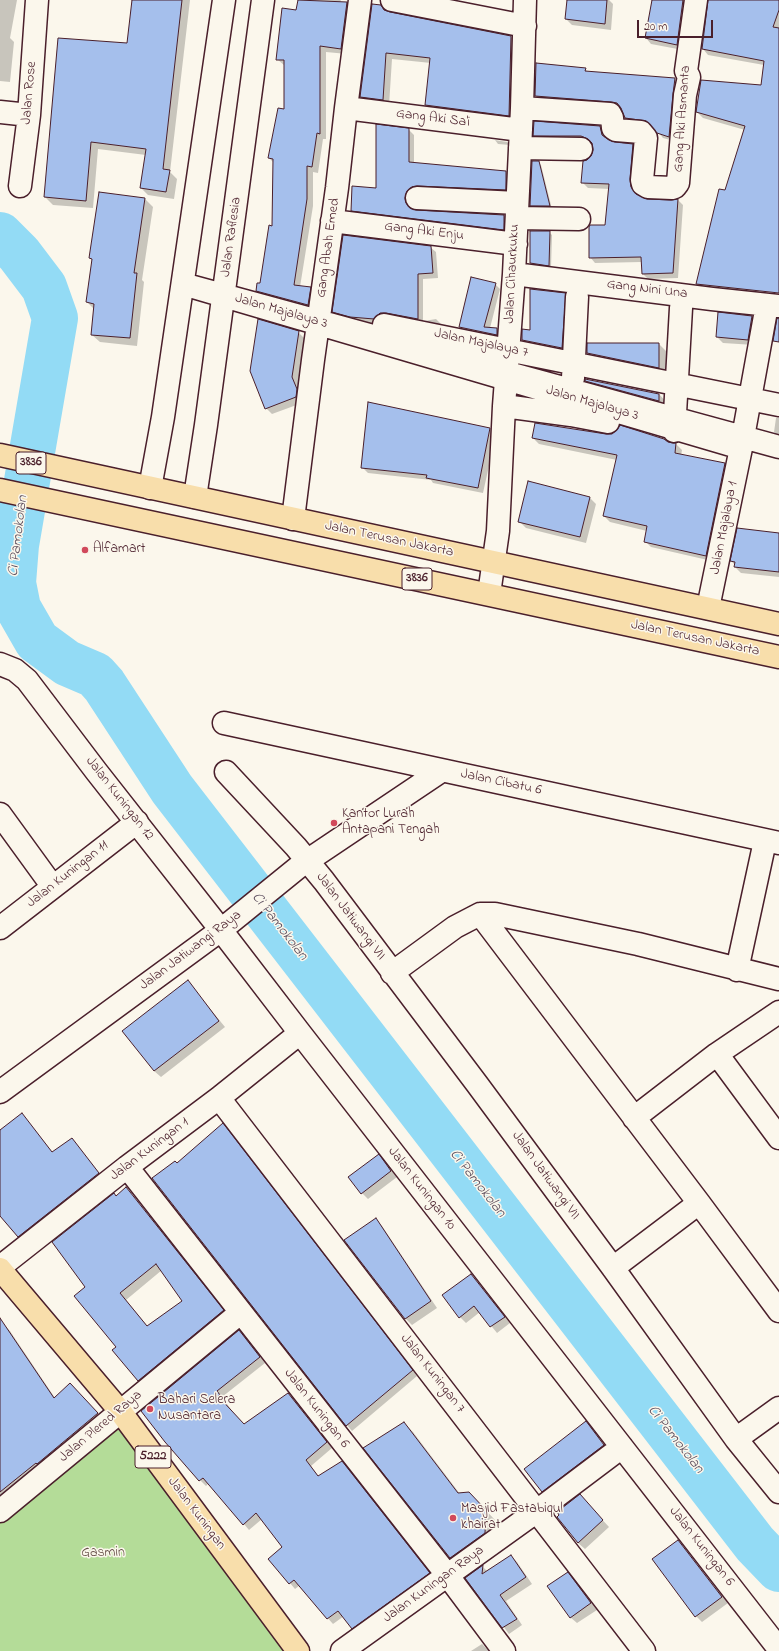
<!DOCTYPE html>
<style>
body{margin:0}
#map{position:relative;width:779px;height:1651px;overflow:hidden;background:#fbf7ec;font-family:"Indie Flower",sans-serif}
canvas{display:block}
.scale{position:absolute;left:637px;top:20px;width:76px;height:18px;box-sizing:border-box;border:2px solid #4a1f2b;border-top:0;padding-left:5px;font-size:12px;line-height:14px;white-space:nowrap;color:#4a1f2b;-webkit-text-stroke:3px #fbf7ec;paint-order:stroke}
</style>
<div id="map">
<canvas width="779" height="1651"></canvas>
<div class="scale">20 m</div>
</div>
<script>
const c = document.querySelector('canvas').getContext('2d');
c.lineJoin = 'round';
function fill(path, color) {
  c.fillStyle = color;
  c.fill(path, 'evenodd');
}
function toPath(rows) {
  const path = new Path2D();
  for (const r of rows) {
    path.moveTo(r[0], r[1]);
    for (let i = 2; i < r.length; i += 2) path.lineTo(r[i], r[i + 1]);
  }
  return path;
}
function strokePath(path, color, width, dash) {
  c.strokeStyle = color;
  c.lineWidth = width;
  c.lineCap = dash ? 'butt' : 'round';
  c.setLineDash(dash || []);
  c.stroke(path);
}
function drawText(font, color, halo, rows, align = 'center') {
  c.font = font + ' "Indie Flower",sans-serif';
  c.lineWidth = 3;
  c.setLineDash([]);
  c.textBaseline = 'middle';
  c.strokeStyle = halo;
  c.fillStyle = color;
  for (const [text, x, y, turn = 0] of rows) {
    c.save();
    c.translate(x, y);
    c.rotate((+turn || 0) * Math.PI / 180);
    c.textAlign = isNaN(turn) ? turn : align;
    if (halo) c.strokeText(text, 0, 0);
    c.fillText(text, 0, 0);
    c.restore();
  }
}
fill(toPath([
 [120,1411,295,1651,0,1651,0,1514]
]), '#b4dc98');
fill(toPath([
 [0,0,17,0,10,38,14,42,10,82,0,81],
 [133,0,190,0,170,172,177,179,174,199,148,195,141,188,146,155,98,149,93,208,53,205,45,197,128,44],
 [299,0,341,0,340,2,347,3,353,9,347,54,326,52,326,139,323,139,318,173,313,172,313,206,300,287,310,288,316,294,314,311,263,297,257,291,261,285,273,227,274,163,269,158,285,110,285,66,277,59,297,11],
 [568,0,609,0,613,4,611,30,572,25,566,19],
 [653,0,691,0,683,50,651,44,646,38],
 [709,0,779,0,779,286,760,281,758,296,703,290,697,284,745,130,703,118,697,112,762,86,764,65,708,55,703,49],
 [380,6,389,13,511,37,517,43,515,121,432,111,426,105,431,63,392,59,389,106,367,103,361,97],
 [585,69,588,72,675,79,680,84,674,141,663,138,652,125,630,122,625,118,622,108,617,106,541,101,536,96],
 [600,127,605,132,609,141,632,145,638,150,634,185,638,196,647,200,678,200,683,205,678,278,648,279,643,274,642,262,595,263,590,257,606,226,610,189,588,188,583,183,588,161,593,156,594,149,593,143,587,141,540,141,534,135],
 [408,129,414,135,414,163,506,172,511,177,511,195,409,204,411,210,504,216,509,221,509,235,357,216,352,210,377,189],
 [495,140,507,142,510,145,498,144],
 [538,162,541,165,552,209,534,208,532,205],
 [100,193,145,199,153,207,142,280,144,282,137,346,100,342,92,335,94,309,87,302,93,260,90,258],
 [549,232,552,235,551,268,534,266,531,263],
 [430,247,436,252,438,278,423,279,423,324,379,324,356,322,339,317,333,312],
 [495,284,500,289,490,328,497,329,502,333,501,339,465,332,460,327],
 [565,294,571,300,568,354,529,346,523,340],
 [751,317,757,323,754,345,723,343,717,337],
 [436,319,442,325,442,329,429,326,424,321],
 [298,332,304,338,298,384,303,396,302,403,272,414,266,408],
 [659,344,668,353,668,377,597,362,588,353],
 [586,381,659,394,668,404,668,410,595,390],
 [369,403,490,429,496,434,483,493,433,483,431,480,368,473,362,467],
 [776,418,779,418,779,437,774,432],
 [606,435,676,444,682,450,681,456,725,464,731,470,712,561,651,547,645,541,647,531,610,522,604,516,617,460,539,444,533,438],
 [529,482,590,498,596,504,586,543,526,528,519,521],
 [779,534,779,577,741,573,735,567,735,565,731,561],
 [188,982,225,1027,161,1077,154,1071],
 [22,1114,53,1153,72,1139,103,1178,23,1241,0,1214,0,1131],
 [228,1130,417,1376,352,1431,347,1425,177,1164],
 [378,1156,397,1177,368,1199,362,1193],
 [131,1195,229,1317,144,1386,139,1380,118,1347,86,1287,117,1197],
 [162,1270,184,1301,148,1327,126,1300],
 [376,1220,382,1226,437,1308,412,1325,405,1318],
 [471,1275,510,1323,497,1333,480,1312,466,1323,460,1317],
 [3,1324,10,1331,55,1398,77,1391,105,1421,0,1503,0,1326],
 [239,1331,265,1363,222,1397,237,1418,244,1425,288,1394,332,1448,311,1466,319,1477,347,1468,434,1579,358,1634,344,1616,333,1624,299,1586,295,1589,290,1583,269,1559,284,1547,262,1519,249,1530,209,1483,206,1486,200,1480,142,1411],
 [404,1423,413,1432,460,1494,478,1502,495,1520,493,1543,460,1567,451,1558],
 [592,1429,609,1452,549,1497,543,1491],
 [586,1502,609,1527,585,1549,578,1543,561,1515],
 [678,1541,728,1603,702,1622,696,1616],
 [511,1556,517,1562,532,1584,506,1601,522,1625,509,1634,467,1578,483,1567,488,1572],
 [568,1573,597,1610,577,1623,570,1617],
 [482,1644,489,1651,471,1651]
]), '#0003');
strokePath(toPath([
 [0,235,19,254,44,287,55,318,16,545,13,583,18,608,37,641,67,663,95,675,104,685,172,789,755,1544,779,1569]
]), '#93dbf5', 46);
const building = toPath([
 [132,0,182,0,163,169,170,170,166,192,140,188,146,149,91,142,86,201,44,197,58,38,127,43,132,0],
 [298,0,347,2,341,49,320,46,320,134,317,133,312,167,307,166,307,199,294,285,311,287,308,305,256,291,257,283,260,283,269,225,272,226,273,159,268,158,278,108,284,109,284,60,276,60,282,8,296,10,298,0],
 [567,0,607,0,605,24,565,19,567,0],
 [652,0,683,0,677,45,645,38,652,0],
 [708,0,779,0,779,10,773,27,779,28,779,293,696,284,719,189,725,190,745,126,696,112,701,80,761,85,764,61,702,49,708,0],
 [372,4,381,5,384,10,390,12,511,36,509,116,425,105,430,58,386,53,383,100,360,97,372,4],
 [536,63,586,68,585,71,675,78,673,94,669,137,657,133,646,121,625,118,621,108,617,103,611,102,535,96,536,63],
 [534,121,600,126,602,135,609,140,615,142,633,144,630,179,631,187,636,194,647,199,671,200,678,199,673,273,642,274,641,257,589,258,589,227,590,225,605,225,609,184,581,183,583,161,587,160,591,156,593,150,592,143,588,139,581,136,533,136,534,121],
 [376,124,409,128,409,162,506,171,506,190,417,186,412,187,407,191,405,198,406,203,410,208,416,210,504,215,504,230,351,211,352,186,376,188,376,124],
 [532,161,539,161,550,206,530,206,532,161],
 [99,192,145,198,134,273,137,273,130,338,91,335,94,304,86,302,92,259,89,258,99,192],
 [530,231,550,231,549,266,530,263,530,231],
 [343,235,431,246,433,273,418,274,418,319,386,313,380,313,374,319,350,317,332,312,343,235],
 [471,277,496,283,484,327,497,328,497,335,459,327,471,277],
 [530,289,566,293,562,348,522,340,522,329,530,330,530,289],
 [718,312,752,316,748,340,716,337,718,312],
 [777,318,779,318,779,342,773,341,777,318],
 [258,319,299,331,292,377,297,389,296,397,265,409,250,371,258,319],
 [587,343,659,343,659,368,587,353,587,343],
 [585,379,659,394,659,401,585,381,585,379],
 [368,402,490,428,478,488,426,478,427,475,361,468,368,402],
 [535,423,606,434,612,434,617,430,620,425,664,439,668,442,673,443,676,443,675,453,725,463,706,556,644,542,647,526,603,516,617,455,532,438,535,423],
 [528,481,590,497,580,537,518,522,528,481],
 [737,528,779,533,779,572,734,567,735,562,730,561,737,528],
 [188,980,219,1021,154,1071,122,1031,188,980],
 [22,1113,52,1152,72,1138,99,1173,18,1237,0,1216,0,1130,22,1113],
 [223,1123,413,1370,346,1426,152,1178,175,1161,177,1163,223,1123],
 [379,1154,391,1171,361,1194,348,1177,379,1154],
 [126,1187,224,1310,138,1381,112,1350,116,1347,74,1296,85,1287,52,1242,114,1193,116,1196,126,1187],
 [156,1264,182,1301,147,1326,120,1293,156,1264],
 [376,1218,431,1301,405,1319,344,1240,376,1218],
 [471,1274,505,1317,490,1327,474,1306,459,1318,442,1295,471,1274],
 [0,1318,54,1398,70,1383,98,1413,37,1464,36,1463,0,1492,0,1318],
 [239,1330,260,1357,217,1391,220,1395,218,1396,244,1424,288,1393,327,1442,306,1460,318,1476,342,1461,430,1573,352,1629,338,1611,327,1619,294,1580,289,1584,268,1559,282,1547,256,1513,243,1525,203,1478,199,1481,165,1442,141,1411,239,1330],
 [586,1421,604,1445,542,1492,524,1469,586,1421],
 [404,1422,458,1493,469,1492,486,1510,485,1533,450,1558,363,1448,404,1422],
 [580,1494,603,1520,578,1543,557,1517,559,1515,557,1512,580,1494],
 [678,1540,722,1597,695,1617,652,1559,678,1540],
 [511,1555,526,1577,500,1595,517,1619,502,1628,465,1578,483,1565,482,1574,511,1555],
 [568,1572,591,1603,570,1618,547,1586,568,1572]
]);
fill(building, '#a5bfec');
strokePath(building, '#4a1f2b', 1);
const minor = toPath([
 [392,0,525,26],
 [346,108,521,130],
 [522,108,610,114,612,118,613,128,616,130,641,132,646,138,642,180,643,184,648,187,672,188,675,187,678,183,685,95,689,77,686,71,696,0],
 [0,112,29,115],
 [520,148,581,149],
 [20,186,29,115,37,0],
 [417,198,517,203],
 [517,218,579,219],
 [332,221,516,244],
 [514,274,712,299,779,306],
 [384,325,779,405],
 [573,378,577,297],
 [504,406,571,415,608,422],
 [674,431,681,308],
 [741,448,183,284,779,447],
 [150,488,163,417,224,0],
 [195,497,206,425,263,0],
 [293,519,313,360,337,188,346,108,360,0],
 [489,594,498,531,504,406,514,274,522,108,525,0],
 [708,608,741,448,767,305],
 [0,664,15,670,27,680,96,771,221,930,300,1033,779,1649],
 [224,723,779,843],
 [226,772,296,847,324,881,477,1084,613,1268,736,1439,779,1492],
 [0,814,53,887],
 [480,914,699,1203,779,1311],
 [0,928,137,822],
 [737,970,765,841],
 [392,973,455,927,480,914,495,914,638,944,779,979],
 [717,1054,779,1138],
 [0,1092,221,930,301,865,441,771],
 [219,1098,644,1651],
 [634,1118,717,1054,779,1012],
 [127,1167,448,1576,504,1651],
 [0,1267,127,1167,219,1098,300,1033],
 [613,1268,699,1203],
 [736,1439,779,1408],
 [0,1511,240,1313],
 [342,1651,537,1511,622,1447]
]);
const major = toPath([
 [0,455,779,624],
 [0,490,779,657],
 [0,1269,120,1411,298,1651]
]);
strokePath(minor, '#4a1f2b', 25);
strokePath(major, '#4a1f2b', 25);
strokePath(minor, '#fbf7ec', 22);
strokePath(major, '#f8deab', 22);
for (const [x, y, r, color] of [
 [85,550,4,"#d1495b"],
 [334,823,4,"#d1495b"],
 [150,1409,4,"#d1495b"],
 [453,1518,4,"#d1495b"]
]) {
  const dot = new Path2D();
  dot.arc(x, y, r, 0, 2 * Math.PI);
  c.fillStyle = color;
  c.fill(dot);
  strokePath(dot, '#fbf7ec', 1.5);
}
for (const [x, y, w] of [
 [31,463,30],
 [417,579,30],
 [153,1457,36]
]) {
  const box = new Path2D();
  box.roundRect(x - w / 2, y - 11, w, 22, 3);
  c.fillStyle = '#fbf7ec';
  c.fill(box);
  strokePath(box, '#4a1f2b', 1);
}
drawText('bold 13px', '#4a1f2b', null, [
 ["3836",31,463],
 ["3836",417,579],
 ["5222",153,1457]
]);
drawText('14px', '#4a1f2b', '#fbf7ec', [
 ["Jalan Rose",30,93,-85],
 ["Gang Aki Sa'i",433,119,7],
 ["Gang Aki Asmanta",683,119,-86],
 ["Gang Aki Enju",424,232,7],
 ["Jalan Raflesia",232,237,-82],
 ["Gang Abah Emed",329,248,-82],
 ["Jalan Cihaurkuku",513,274,-87],
 ["Gang Nini Una",647,290,7],
 ["Jalan Majalaya 3",281,312,16],
 ["Jalan Majalaya 7",481,344,12],
 ["Jalan Majalaya 3",592,404,16],
 ["Jalan Majalaya 1",725,528,-79],
 ["Jalan Terusan Jakarta",389,540,12],
 ["Jalan Terusan Jakarta",695,639,12],
 ["Jalan Cibatu 6",501,783,12],
 ["Jalan Kuningan 12",119,799,52],
 ["Jalan Kuningan 11",68,875,-38],
 ["Jalan Jatiwangi VII",350,917,53],
 ["Jalan Jatiwangi Raya",191,951,-37],
 ["Jalan Kuningan 1",150,1150,-37],
 ["Jalan Jatiwangi VII",545,1176,54],
 ["Jalan Kuningan 10",421,1189,52],
 ["Jalan Kuningan 7",432,1374,52],
 ["Jalan Kuningan 6",316,1409,52],
 ["Jalan Plered Raya",101,1427,-40],
 ["Jalan Kuningan",196,1514,53],
 ["Jalan Kuningan 6",701,1547,52],
 ["Jalan Kuningan Raya",434,1585,-36]
]);
drawText('14px', '#4a1f2b', '#fbf7ec', [
 ["Alfamart",93,550],
 ["Kantor Lurah",342,815],
 ["Antapani Tengah",342,831],
 ["Bahari Selera",158,1401],
 ["Nusantara",158,1417],
 ["Masjid Fastabiqul",461,1510],
 ["khairat",461,1526]
], 'left');
drawText('14px', '#644e46', '#fbf7ec', [
 ["Gasmin",103,1554]
]);
drawText('italic 15px', '#5c4e5e', '#fbf7ec', [
 ["Ci Pamokolan",19,536,-83],
 ["Ci Pamokolan",279,927,52],
 ["Ci Pamokolan",477,1184,52],
 ["Ci Pamokolan",675,1440,52]
]);
</script>
